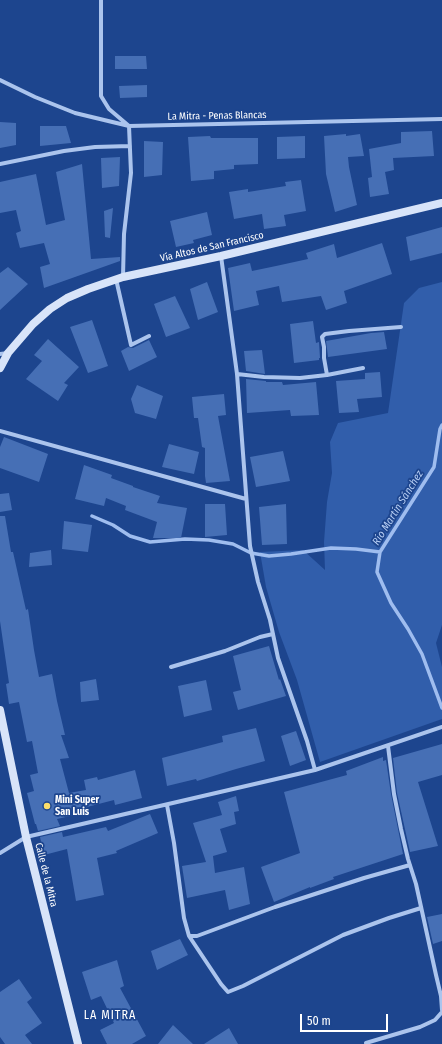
<!DOCTYPE html>
<meta charset="utf-8">
<style>
body{margin:0}
#map{position:relative;width:442px;height:1044px;overflow:hidden;background:#1d458e;font-family:"Fira Sans Condensed",sans-serif}
canvas{display:block}
.scale{position:absolute;left:300px;top:1014px;width:88px;height:18px;box-sizing:border-box;border:2px solid #fff;border-top:0;padding-left:5px;font-size:12px;line-height:14px;white-space:nowrap;color:#fff;-webkit-text-stroke:3px #1d458e;paint-order:stroke}
</style>
<div id="map">
<canvas width="442" height="1044"></canvas>
<div class="scale">50 m</div>
</div>
<script>
const c = document.querySelector('canvas').getContext('2d');
c.lineJoin = 'round';
function fill(path, color) {
  c.fillStyle = color;
  c.fill(path, 'evenodd');
}
function toPath(rows) {
  const path = new Path2D();
  for (const r of rows) {
    path.moveTo(r[0], r[1]);
    for (let i = 2; i < r.length; i += 2) path.lineTo(r[i], r[i + 1]);
  }
  return path;
}
function strokePath(path, color, width, dash) {
  c.strokeStyle = color;
  c.lineWidth = width;
  c.lineCap = dash ? 'butt' : 'round';
  c.setLineDash(dash || []);
  c.stroke(path);
}
function drawText(font, color, halo, rows, align = 'center') {
  c.font = font + ' "Fira Sans Condensed",sans-serif';
  c.lineWidth = 3.5;
  c.setLineDash([]);
  c.textBaseline = 'middle';
  c.strokeStyle = halo;
  c.fillStyle = color;
  for (const [text, x, y, turn = 0] of rows) {
    c.save();
    c.translate(x, y);
    c.rotate((+turn || 0) * Math.PI / 180);
    c.textAlign = isNaN(turn) ? turn : align;
    if (halo) c.strokeText(text, 0, 0);
    c.fillText(text, 0, 0);
    c.restore();
  }
}
fill(toPath([
 [442,282,442,625,436,643,442,667,442,719,320,762,297,680,279,632,266,587,260,552,303,550,325,570,324,542,327,502,332,473,330,442,338,423,388,413,404,303,419,288]
]), '#315eab');
strokePath(toPath([
 [442,425,440,429,434,467,380,552,377,572,391,603,408,629,422,654,442,708],
 [92,516,113,525,130,536,150,542,185,539,209,540,233,544,251,553,269,556,291,554,331,548,356,549,380,552]
]), '#9fbdef', 3.5);
fill(toPath([
 [115,56,146,56,147,69,115,69],
 [147,85,147,97,120,98,119,86],
 [0,122,16,123,16,145,0,148],
 [40,126,66,126,71,143,40,146],
 [432,131,434,156,393,158,394,170,385,172,389,194,370,197,368,178,372,177,369,149,401,143,401,132],
 [346,134,346,136,360,134,364,156,348,157,349,167,357,205,335,212,326,174,324,136],
 [210,136,211,138,258,138,258,164,234,165,234,169,214,171,214,179,191,181,188,137],
 [305,136,305,158,277,159,277,137],
 [144,141,163,142,162,175,144,177],
 [120,157,119,186,102,188,101,158],
 [82,164,91,259,120,257,120,261,44,288,40,267,50,264,44,243,20,248,16,233,21,231,16,210,0,213,0,182,36,174,46,225,65,220,56,172],
 [301,180,306,211,284,215,286,226,264,229,262,214,234,219,229,192,248,189,248,192,286,186,285,182],
 [113,208,110,238,105,237,104,211],
 [207,212,212,235,193,240,194,243,176,247,170,221],
 [442,227,442,253,410,261,406,237],
 [382,243,392,274,344,291,347,303,326,310,321,296,282,302,279,286,256,291,259,305,234,311,228,268,250,263,252,271,276,266,308,259,306,253,334,244,337,258],
 [8,267,28,284,0,310,0,273],
 [207,282,218,312,198,320,190,289],
 [175,296,190,328,166,337,154,304],
 [92,320,108,366,88,373,70,327],
 [313,321,316,343,319,342,320,358,319,358,319,360,294,363,290,324],
 [384,332,387,349,328,357,326,341,371,333],
 [48,339,79,367,64,383,68,385,58,401,26,379,42,361,34,355],
 [149,340,157,357,129,371,121,351,128,347,133,348],
 [262,350,265,374,246,371,244,351],
 [380,372,382,397,357,399,359,412,339,413,336,381,365,379,365,373],
 [246,379,266,381,266,382,282,382,283,385,316,382,319,415,291,416,290,410,247,413],
 [137,385,163,396,156,419,135,413,131,399],
 [224,394,226,415,218,416,230,481,206,483,205,476,205,448,202,447,198,418,194,418,192,397],
 [4,437,48,454,39,482,0,468,0,447],
 [169,444,199,452,194,474,162,467],
 [283,451,290,481,256,487,250,457],
 [84,465,112,475,111,478,133,486,133,487,160,496,157,503,187,508,181,538,153,538,157,522,125,510,126,506,106,498,104,506,75,499],
 [9,493,12,510,0,512,0,494],
 [205,504,225,504,227,535,205,537],
 [286,504,287,544,262,545,259,507],
 [0,516,5,516,11,552,13,552,26,610,28,609,34,650,39,677,52,674,57,701,65,735,61,735,69,758,60,759,69,793,86,790,84,780,97,777,98,780,135,770,142,798,115,805,114,800,87,807,88,812,57,819,60,826,38,831,36,824,35,824,27,793,34,791,30,775,38,773,32,741,27,742,19,702,9,704,6,684,9,683,0,621],
 [64,521,92,525,88,552,62,549],
 [51,550,52,565,29,567,30,553],
 [269,646,279,680,280,679,286,696,238,710,233,692,241,690,233,656],
 [96,679,99,700,81,702,80,682],
 [206,680,212,710,184,717,178,686],
 [256,728,265,761,236,769,197,781,196,779,167,786,162,758,223,742,222,736],
 [296,731,306,760,290,766,281,736],
 [442,744,442,775,418,782,438,846,410,852,397,793,393,758],
 [383,757,383,761,386,760,391,794,403,854,333,877,334,879,310,888,310,887,274,902,261,867,300,853,284,792,347,775,346,771],
 [236,796,239,811,234,812,236,824,220,829,227,852,213,856,215,873,244,867,250,904,229,910,225,890,187,898,182,866,206,862,193,823,222,815,218,802],
 [150,814,158,833,116,851,117,853,97,858,104,895,76,901,67,849,44,855,40,837,62,832,63,837,106,827,108,831],
 [442,914,442,941,433,944,427,917],
 [180,939,188,955,157,970,151,951],
 [117,960,124,986,120,988,146,1036,132,1044,107,1044,100,1030,114,1023,101,996,91,1000,82,972],
 [19,979,32,998,27,1002,42,1023,25,1035,32,1044,5,1044,0,1037,0,992],
 [173,1025,193,1044,158,1044],
 [229,1028,238,1044,204,1044]
]), '#466fb5');
strokePath(toPath([
 [101,0,101,96,109,109,129,126,131,173,124,234,123,277],
 [0,80,35,97,75,113,129,126,442,119],
 [0,164,64,151,95,147,130,146],
 [221,256,237,374,250,546,258,582,270,620,278,658,307,741,315,770],
 [116,279,131,345,149,336],
 [0,354,8,353],
 [237,374,264,377,300,378,327,375,363,368],
 [327,375,324,358,324,347,322,337,325,334,349,331,401,327],
 [0,431,246,499],
 [171,667,225,651,260,637,273,634],
 [388,746,394,794,401,829,408,859,416,884,436,975,441,996,442,1010],
 [167,805,174,843,184,918,189,936,197,936,275,907,364,878,410,865],
 [0,853,26,837,315,770,442,727],
 [189,936,221,984,228,992,243,986,343,935,389,918,421,908],
 [366,1043,420,1027,435,1020,442,1012]
]), '#abc4ed', 4);
strokePath(toPath([
 [0,368,8,353,33,324,50,309,67,298,88,289,123,277,221,256,442,203],
 [0,710,26,837,78,1044]
]), '#d8e4f9', 8);
for (const [x, y, r, color] of [
 [47,806,4,"#fcde6a"]
]) {
  const dot = new Path2D();
  dot.arc(x, y, r, 0, 2 * Math.PI);
  c.fillStyle = color;
  c.fill(dot);
  strokePath(dot, '#1d458e', 1.5);
}
drawText('10px', '#fff', '#1d458e', [
 ["La Mitra - Penas Blancas",217,116,-1],
 ["Vía Altos de San Francisco",212,247,-13],
 ["Calle de la Mitra",46,875,76]
]);
drawText('bold 10px', '#fff', '#1d458e', [
 ["Mini Super",55,800],
 ["San Luis",55,812]
], 'left');
drawText('italic 11px', '#b7cef4', '#1d458e', [
 ["Río Martín Sánchez",398,508,-58]
]);
c.letterSpacing = '1px';
drawText('12px', '#fff', '#1d458e', [
 ["LA MITRA",110,1016]
]);
c.letterSpacing = '0px';
</script>
